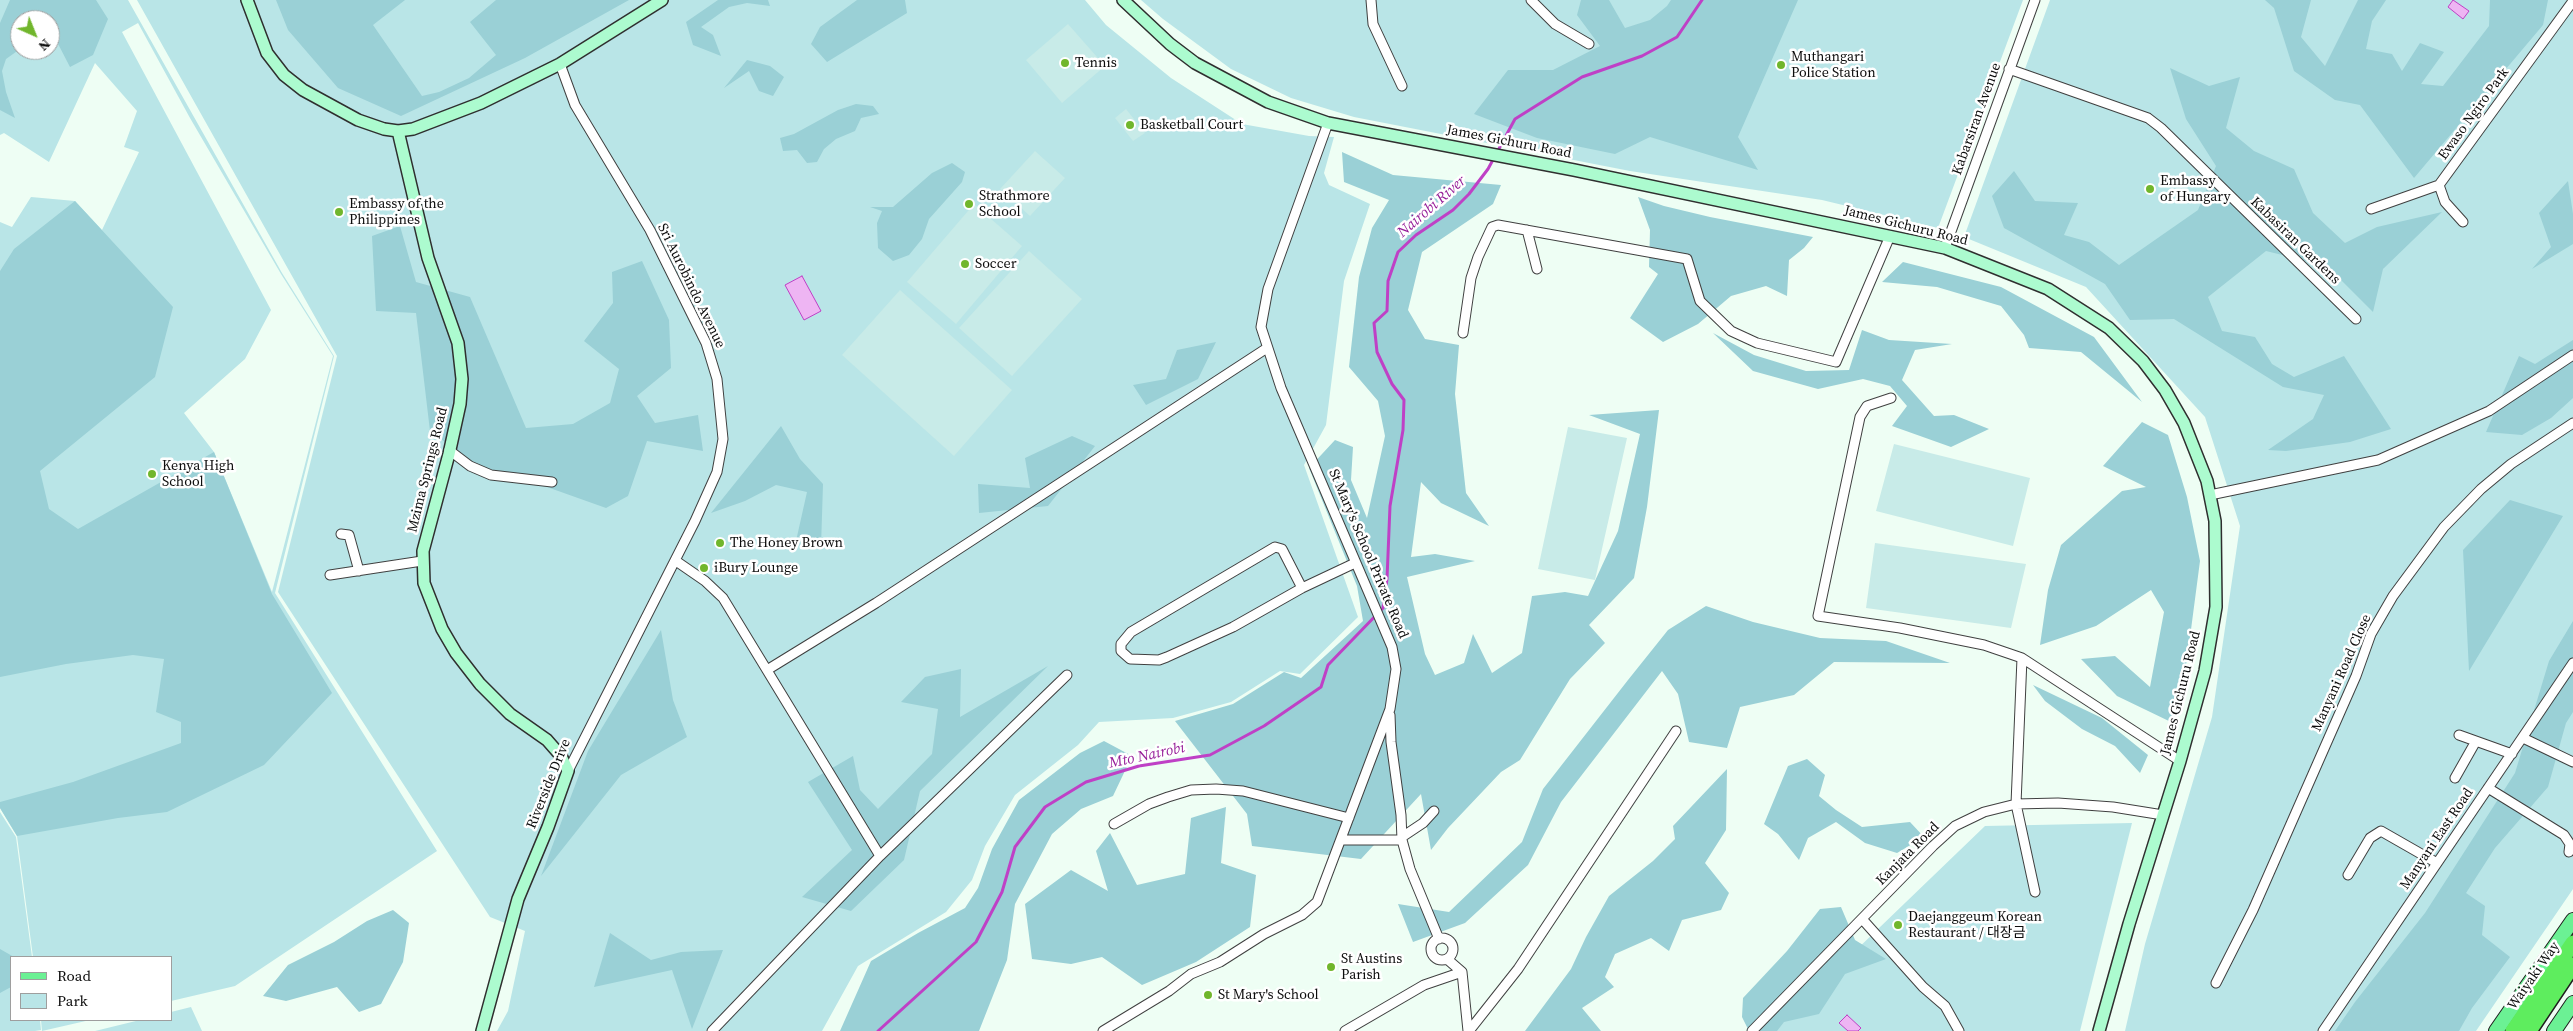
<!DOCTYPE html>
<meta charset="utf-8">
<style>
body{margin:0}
#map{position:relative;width:2573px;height:1031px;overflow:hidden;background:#eefef4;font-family:"Source Serif 4",serif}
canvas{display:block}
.legend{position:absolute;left:10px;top:956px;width:162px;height:65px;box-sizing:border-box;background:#fff;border:1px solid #9e9e9e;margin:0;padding:6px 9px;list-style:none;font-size:15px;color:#0d0d0d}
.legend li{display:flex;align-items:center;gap:10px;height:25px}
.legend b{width:25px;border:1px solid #9e9e9e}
.north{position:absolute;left:10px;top:10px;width:50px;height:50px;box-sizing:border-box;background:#fff;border:1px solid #9e9e9e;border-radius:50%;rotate:136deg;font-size:14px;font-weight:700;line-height:20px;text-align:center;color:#0d0d0d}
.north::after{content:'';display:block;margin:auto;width:18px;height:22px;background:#71b62c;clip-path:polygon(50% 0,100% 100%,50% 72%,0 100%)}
</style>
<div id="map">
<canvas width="2573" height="1031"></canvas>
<ul class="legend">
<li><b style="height:6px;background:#6bf194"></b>Road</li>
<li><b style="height:14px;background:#b9e5e7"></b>Park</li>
</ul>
<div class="north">N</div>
</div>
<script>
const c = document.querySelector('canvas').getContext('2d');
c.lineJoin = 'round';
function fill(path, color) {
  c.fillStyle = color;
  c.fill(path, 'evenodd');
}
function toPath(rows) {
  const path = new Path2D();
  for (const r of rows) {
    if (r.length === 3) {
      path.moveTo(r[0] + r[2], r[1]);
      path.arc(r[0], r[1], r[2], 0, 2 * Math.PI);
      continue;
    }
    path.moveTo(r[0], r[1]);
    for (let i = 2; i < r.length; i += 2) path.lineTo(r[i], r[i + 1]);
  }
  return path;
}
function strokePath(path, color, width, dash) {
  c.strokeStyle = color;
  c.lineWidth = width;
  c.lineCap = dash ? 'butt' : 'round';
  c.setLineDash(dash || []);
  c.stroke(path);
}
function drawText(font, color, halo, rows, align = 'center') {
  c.font = font + ' "Source Serif 4","Noto Sans KR",serif';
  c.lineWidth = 5;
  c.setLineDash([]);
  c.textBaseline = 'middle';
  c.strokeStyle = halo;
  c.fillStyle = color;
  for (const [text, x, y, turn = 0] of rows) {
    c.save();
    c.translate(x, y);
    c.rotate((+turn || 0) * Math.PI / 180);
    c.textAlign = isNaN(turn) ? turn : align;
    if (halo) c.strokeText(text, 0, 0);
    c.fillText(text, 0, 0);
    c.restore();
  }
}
fill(toPath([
 [0,0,128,0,282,273,334,356,275,593,437,851,235,986,171,1001,171,957,33,957,17,836,0,808,0,222,12,227,31,197,75,201,102,230,139,152,124,147,137,111,95,63,49,162,4,133,0,135],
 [20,20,50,20,50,50,20,50],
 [138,23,190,118,281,274,333,356,272,592,214,452,184,413,245,359,271,310,122,32],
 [137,0,1085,0,1106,25,1171,78,1242,124,1309,136,1334,137,1324,173,1329,185,1370,204,1344,281,1326,425,1304,465,1358,617,1300,674,1280,671,1231,702,1173,718,1099,722,1078,745,1015,795,985,846,972,880,946,912,858,966,822,1031,497,1031,508,1011,525,931,490,917,278,592,337,356],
 [1141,0,2023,0,1938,228,1822,200,1630,171,1354,117,1291,98,1231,69,1163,19],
 [2050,0,2573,0,2573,889,2476,1031,2125,1031,2145,944,2212,717,2240,526,2205,417,2086,287,1964,237],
 [0,812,16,837,32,957,11,957,11,1020,40,1020,41,1030,35,1031,0,1031],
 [2132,823,2080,1031,1772,1031,1985,826],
 [191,1007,202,1031,95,1031,140,1020,171,1020,171,1012],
 [41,1020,90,1020,42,1031]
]), '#b9e5e7');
fill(toPath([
 [10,0,96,0,108,19,93,55,70,67,55,38,50,36,50,20,20,20,20,49,6,59,2,71,6,92,15,118,0,110,0,23],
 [276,0,405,0,373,25,422,96,439,92,469,78,496,55,470,22,496,0,629,0,525,58,401,116,338,88,288,30],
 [718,0,768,0,770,6,747,3,729,7,701,27,713,35,721,56,693,45,686,22],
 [857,0,905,0,907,13,827,62,811,44,820,27],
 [1581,0,1609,0,1625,28,1650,20,1667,6,1671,0,1798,0,1738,137,1758,170,1650,137,1615,154,1537,138,1474,114,1508,70,1553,70,1600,46,1577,15],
 [2265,0,2311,0,2301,37,2325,66,2358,0,2386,0,2372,21,2366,49,2392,54,2402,71,2420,43,2444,52,2421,84,2443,86,2489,26,2490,0,2548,0,2543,25,2414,178,2360,105,2335,100,2294,71,2274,8],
 [747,60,770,66,784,77,773,96,759,91,749,71,724,88],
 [2170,68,2209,86,2240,77,2226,128,2254,151,2294,169,2313,213,2345,243,2377,227,2442,212,2383,269,2373,312,2327,266,2266,251,2208,297,2222,331,2255,337,2272,364,2294,377,2344,356,2391,429,2350,442,2286,451,2268,450,2313,419,2324,395,2283,387,2174,319,2130,320,2105,284,2004,228,1992,196,2014,171,2035,201,2078,203,2064,235,2089,242,2119,265,2198,210,2216,166,2186,119],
 [856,104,873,106,879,114,861,118,855,131,836,139,824,149,817,162,807,163,797,150,783,151,780,138,794,134,838,110],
 [1342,152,1393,175,1501,185,1493,204,1422,252,1408,310,1425,339,1459,345,1455,394,1466,493,1489,526,1441,503,1421,482,1411,557,1435,554,1475,561,1407,577,1425,654,1435,675,1464,663,1473,634,1492,673,1522,653,1532,596,1565,592,1588,596,1618,531,1640,434,1589,415,1659,410,1647,507,1634,578,1589,625,1605,643,1570,679,1520,760,1501,772,1448,828,1431,850,1421,794,1361,859,1252,846,1247,814,1175,721,1233,704,1284,672,1301,678,1363,621,1357,586,1309,468,1335,440,1353,447,1351,480,1367,518,1385,436,1378,401,1349,367,1359,277,1372,228,1389,200,1344,182],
 [952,163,965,172,962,182,929,219,922,239,909,255,893,261,878,248,877,223,882,211,870,207,893,207,932,173],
 [2568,181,2573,214,2573,244,2532,269,2551,247,2539,213],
 [1638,197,1664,206,1710,217,1813,237,1804,248,1789,260,1787,296,1766,286,1731,296,1698,324,1663,342,1630,318,1658,274,1649,267,1650,230],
 [75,201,173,307,155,377,40,471,49,509,78,529,214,452,272,594,332,693,264,765,167,812,118,818,17,836,0,808,0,802,73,782,181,743,181,722,156,712,164,659,133,655,66,664,0,677,0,271,14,249],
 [400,226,416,282,470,297,526,428,573,424,610,403,619,369,584,341,613,303,612,272,642,261,669,320,671,368,637,396,655,423,698,415,703,451,647,441,628,496,606,508,547,487,479,467,430,431,416,313,376,311,372,236],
 [1903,262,2001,287,2094,337,2142,402,2081,352,2029,348,2024,335,2001,306,1937,287,1882,282],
 [1862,330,1889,340,1952,344,1915,350,1902,380,1934,416,1954,415,1989,429,1951,447,1892,426,1907,406,1890,386,1863,379,1818,389,1753,371,1713,333,1754,355,1806,371,1849,370],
 [2573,340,2573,398,2551,418,2522,435,2486,432,2519,356,2535,364],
 [1216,342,1198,379,1146,405,1133,385,1166,379,1177,350],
 [2142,422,2168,435,2187,497,2200,561,2187,660,2173,723,2117,696,2081,659,2115,656,2150,687,2164,612,2151,590,2096,626,2040,645,2048,590,2061,545,2122,491,2146,487,2103,466],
 [781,426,800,459,823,484,821,547,796,541,807,492,776,485,745,501,711,513],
 [1072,436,1095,446,1048,506,979,513,978,484,1030,488,1025,458],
 [2510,500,2563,516,2469,671,2463,550],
 [1706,606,1753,622,1820,638,1886,641,1950,663,1834,662,1794,695,1740,707,1727,748,1689,742,1678,694,1662,671,1561,802,1528,865,1465,923,1413,942,1398,904,1449,912,1522,842,1543,789,1628,680,1668,630],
 [2573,621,2573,712,2566,723,2548,787,2495,848,2466,893,2485,906,2482,935,2510,957,2472,1008,2459,1031,2335,1031,2355,1002,2425,913,2515,773,2549,661],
 [661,630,673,700,687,737,621,775,541,876,588,751],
 [1048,666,920,791,904,860,851,911,802,897,852,850,808,782,853,756,860,790,878,809,932,754,938,709,901,702,925,677,961,669,960,717],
 [2033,685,2102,718,2148,755,2140,773,2115,746,2082,729,2045,701],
 [1104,741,1132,756,1113,796,1081,809,1052,834,1015,904,1007,960,979,1031,840,1031,871,961,918,933,965,908,978,888,992,849,1019,800,1080,753],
 [1807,759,1825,775,1819,796,1836,810,1862,827,1910,822,1924,837,1897,853,1865,843,1836,822,1808,838,1799,860,1778,834,1764,824,1788,766],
 [1727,769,1726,830,1705,863,1729,893,1721,910,1682,920,1669,951,1651,938,1615,954,1605,977,1614,987,1582,1008,1601,1031,1525,1031,1571,969,1586,937,1609,896,1653,861,1675,839,1673,826],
 [1226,807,1221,863,1256,875,1250,927,1196,962,1142,985,1102,957,1071,964,1032,959,1025,904,1071,870,1108,891,1096,851,1110,833,1137,885,1185,874,1191,818],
 [1841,907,1855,940,1886,959,1845,974,1819,1014,1784,1022,1777,1031,1749,1031,1742,1017,1743,998,1787,951,1820,909],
 [393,910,409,923,403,962,381,1004,359,1012,337,987,286,1001,263,996,288,965,334,942,367,921],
 [610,933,651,960,681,952,723,950,692,1029,672,970,594,987],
 [0,949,14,957,11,957,11,987,0,993]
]), '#9ad0d6');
fill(toPath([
 [1068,24,1105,66,1062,103,1026,60],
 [1126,109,1145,133,1133,141,1115,118],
 [1035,151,1065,178,1030,216,1000,189],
 [974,204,1022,246,956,324,907,282],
 [1029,251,1082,299,1012,376,959,328],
 [900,290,1012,390,954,456,842,355],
 [1568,427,1627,438,1595,580,1538,569],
 [1894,444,2030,478,2013,546,1876,511],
 [1875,543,2026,564,2011,628,1866,608]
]), '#c8ebe8');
const water = toPath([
 [2453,0,2469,11,2463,19,2448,7,2453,0],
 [802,276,821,311,804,320,785,285,802,276],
 [1847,1015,1861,1028,1858,1031,1848,1031,1839,1023,1847,1015]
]);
fill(water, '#eeb5f3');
strokePath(water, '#bf40c6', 1);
strokePath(toPath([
 [878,1031,976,942,1002,892,1015,847,1045,807,1086,782,1139,766,1210,755,1264,726,1321,687,1328,665,1383,608,1387,579,1390,506,1403,430,1404,400,1392,384,1377,352,1374,323,1387,311,1388,281,1398,252,1416,235,1453,210,1469,194,1488,169,1515,119,1582,77,1642,56,1677,37,1702,0]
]), '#bf40c6', 3);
const street = toPath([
 [1371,0,1373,24,1402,86],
 [1531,0,1555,24,1589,44],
 [560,64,575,105,650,230,706,343,717,379,723,439,717,472,695,521,568,771],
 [2009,69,2148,118,2161,128,2356,319],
 [2439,185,2445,202,2463,222],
 [2371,209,2439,185,2573,1],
 [1527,230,1537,269],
 [1945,248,2035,0],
 [1463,333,1471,278,1478,257,1492,227,1498,225,1687,259,1700,301,1731,331,1757,343,1836,362,1890,236],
 [1891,398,1867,406,1860,417,1818,616,1900,628,1984,645,2022,658,2180,761],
 [449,450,470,466,491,475,552,482],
 [2210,495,2378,460,2489,411,2573,355],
 [341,534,349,535,359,571],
 [676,561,705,581,723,598,880,856],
 [330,575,422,561],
 [1302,588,1282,549,1275,547,1131,632,1121,644,1121,651,1130,659,1159,660,1167,657,1233,627,1302,588,1355,563],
 [2022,658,2016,804,2035,892],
 [767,670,876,603,1267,348],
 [1390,715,1391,742,1401,815,1402,840,1410,869,1439,939],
 [2459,735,2512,754],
 [2523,738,2573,762],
 [2455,778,2476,741],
 [2488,788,2564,835,2570,844,2569,852],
 [1114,824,1149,804,1168,797,1191,790,1216,789,1243,791,1349,818],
 [1402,837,1423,823,1434,811],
 [1341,840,1402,840],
 [2348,875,2370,838,2381,831,2437,863],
 [1863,920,1923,987,1945,1006,1959,1031],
 [1442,949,11],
 [1447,959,1462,972,1468,1031],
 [2216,983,2253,910,2356,676,2371,634,2393,596,2444,527,2481,489,2511,464,2573,423],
 [712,1031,880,856,1067,675],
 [1103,1031,1169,991,1191,974,1220,962,1264,934,1302,915,1317,902,1390,709,1396,669,1392,647,1281,388,1261,327,1268,289,1328,123],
 [1345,1031,1424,985,1462,972],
 [1469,1031,1518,969,1676,731],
 [1752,1031,1933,846,1955,826,1984,812,2016,804,2058,803,2113,807,2163,815],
 [2323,1031,2573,663]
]);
const secondary = toPath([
 [247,0,267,53,284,75,303,90,358,120,384,129,398,131,413,129,481,103,560,64,662,0],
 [1123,0,1170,44,1195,63,1268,102,1328,123,1574,170,1945,248,2048,289,2109,328,2143,361,2165,390,2184,423,2207,481,2215,521,2216,607,2205,671,2180,761,2129,924,2099,1031],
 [398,131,428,258,458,343,462,379,460,404,449,454,423,551,424,583,442,629,456,653,480,684,510,714,547,740,561,756,568,771,548,827,518,899,482,1031]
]);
const primary = toPath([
 [2496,1031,2573,920],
 [2554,1031,2573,1003]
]);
const highway = toPath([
 [2513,1031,2573,943],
 [2529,1031,2573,965]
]);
strokePath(street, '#404040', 11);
strokePath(secondary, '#2f2f2f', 14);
strokePath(primary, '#1e1e1e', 16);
strokePath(highway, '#1e1e1e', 18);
strokePath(street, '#fff', 9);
strokePath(secondary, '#acfbcf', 11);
strokePath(primary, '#6bf194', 14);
strokePath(highway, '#5eed5e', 15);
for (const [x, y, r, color] of [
 [1065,63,5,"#71b62c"],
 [1781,65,5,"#71b62c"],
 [1130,125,5,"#71b62c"],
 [2150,189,5,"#71b62c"],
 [969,204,5,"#71b62c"],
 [339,212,5,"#71b62c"],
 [965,264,5,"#71b62c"],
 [152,474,5,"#71b62c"],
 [720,543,5,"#71b62c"],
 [704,568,5,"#71b62c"],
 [1898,925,5,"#71b62c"],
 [1331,967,5,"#71b62c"],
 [1208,995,5,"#71b62c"]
]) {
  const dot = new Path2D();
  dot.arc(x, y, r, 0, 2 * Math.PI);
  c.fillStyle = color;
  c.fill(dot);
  strokePath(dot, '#fff', 2);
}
drawText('14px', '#0d0d0d', '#fff', [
 ["Muthangari",1791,57],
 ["Police Station",1791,73],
 ["Tennis",1075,63],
 ["Basketball Court",1140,125],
 ["Embassy",2160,181],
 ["of Hungary",2160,197],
 ["Strathmore",979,196],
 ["School",979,212],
 ["Embassy of the",349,204],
 ["Philippines",349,220],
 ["Soccer",975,264],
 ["Kenya High",162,466],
 ["School",162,482],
 ["The Honey Brown",730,543],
 ["iBury Lounge",714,568],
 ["Daejanggeum Korean",1908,917],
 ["Restaurant / 대장금",1908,933],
 ["St Austins",1341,959],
 ["Parish",1341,975],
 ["St Mary's School",1218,995]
], 'left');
drawText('14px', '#0d0d0d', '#fff', [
 ["Ewaso Ngiro Park",2474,114,-54],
 ["Kabarsiran Avenue",1977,119,-70],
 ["James Gichuru Road",1509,142,11],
 ["James Gichuru Road",1906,226,14],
 ["Kabasiran Gardens",2295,241,44],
 ["Sri Aurobindo Avenue",691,286,64],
 ["Mzima Springs Road",428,470,-76],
 ["St Mary's School Private Road",1368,554,67],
 ["Manyani Road Close",2342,673,-66],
 ["James Gichuru Road",2181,693,-76],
 ["Riverside Drive",549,784,-68],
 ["Manyani East Road",2437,839,-56],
 ["Kanjata Road",1908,854,-45],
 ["Waiyaki Way",2534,976,-55]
]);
drawText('italic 15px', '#961d98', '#fff', [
 ["Nairobi River",1432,207,-41],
 ["Mto Nairobi",1147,756,-12]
]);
</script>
